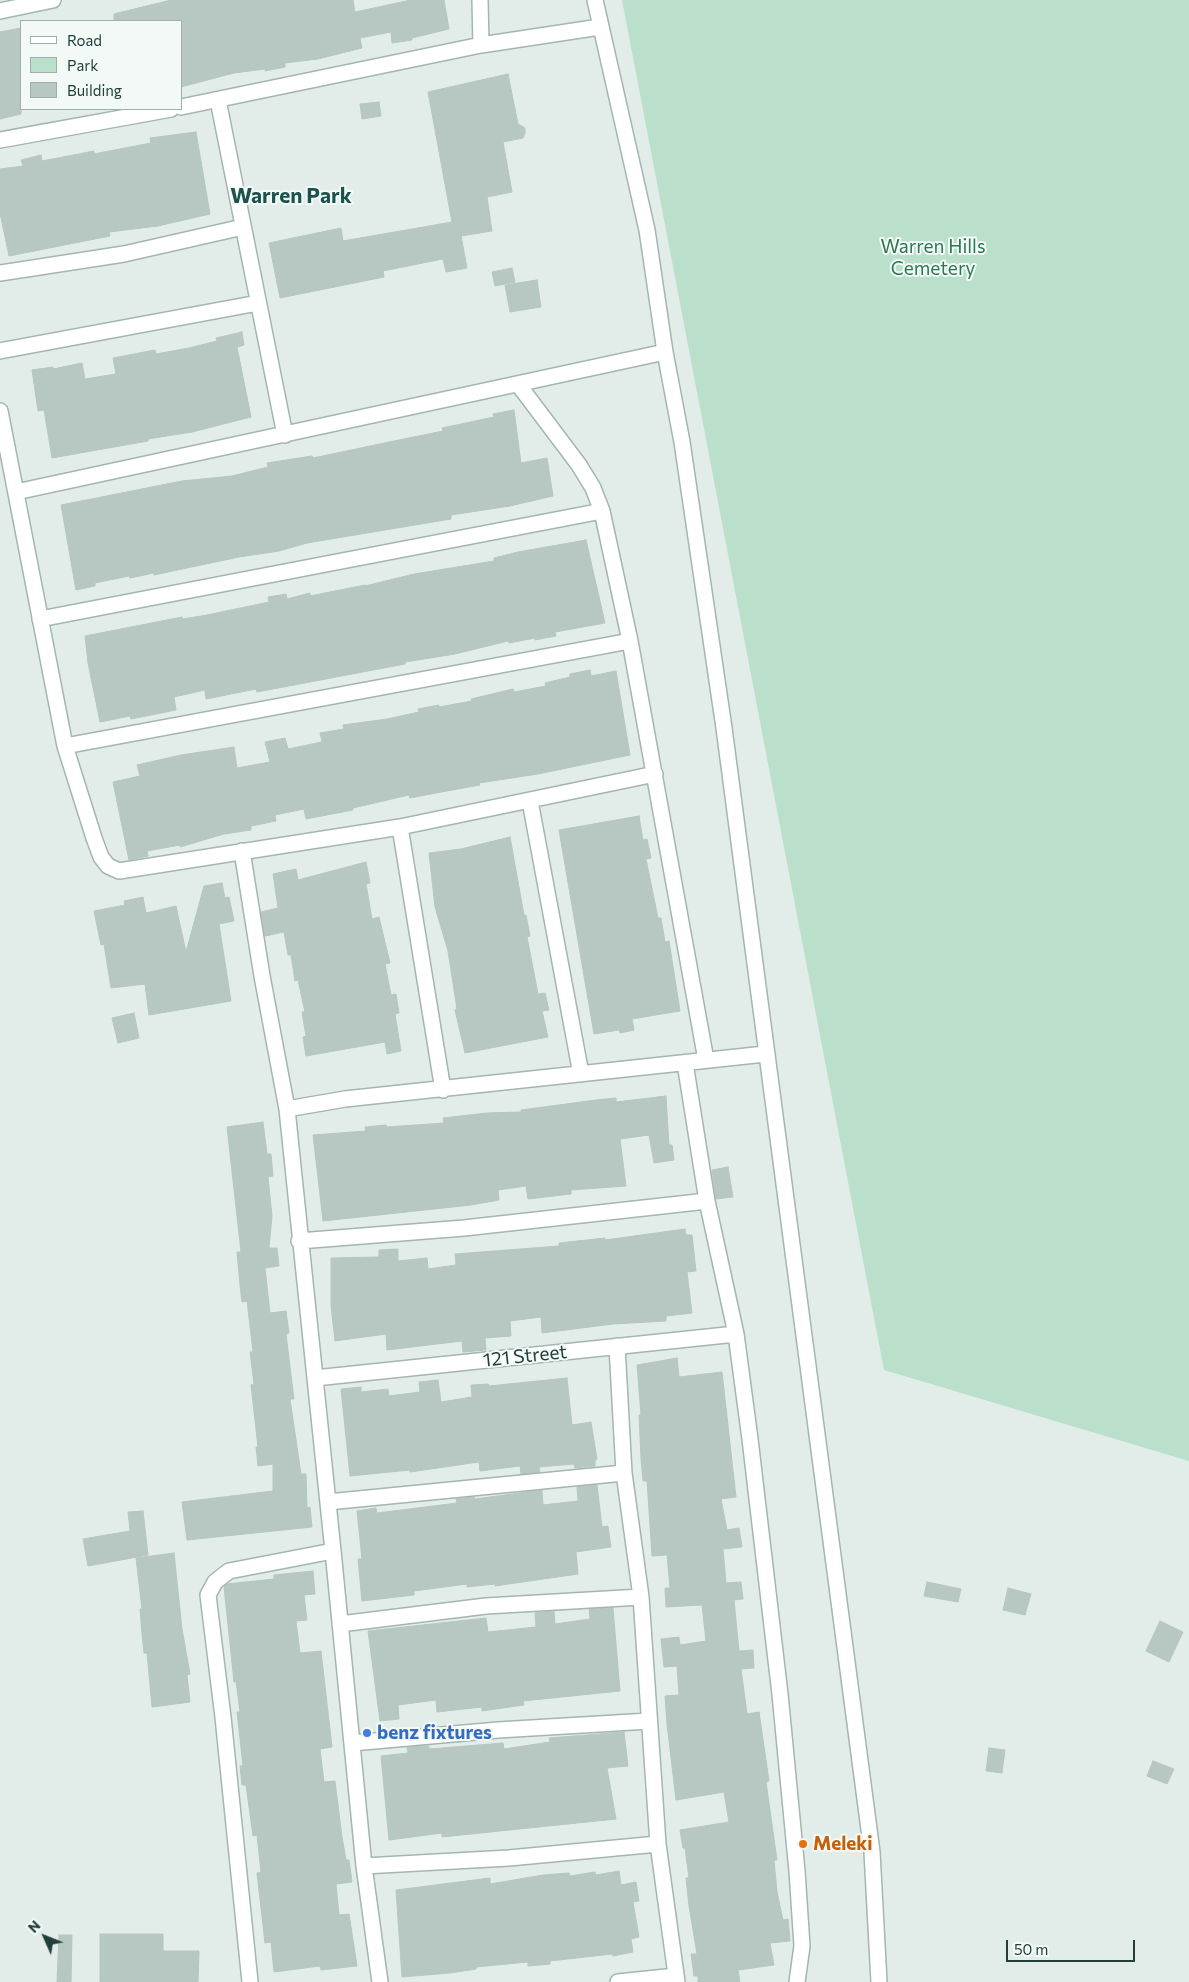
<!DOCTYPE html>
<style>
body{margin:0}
#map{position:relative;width:1189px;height:1982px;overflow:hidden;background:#e2edea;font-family:Commissioner,sans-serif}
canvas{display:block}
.legend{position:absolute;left:20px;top:20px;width:162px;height:90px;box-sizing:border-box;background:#f3f9f7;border:1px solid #9fafac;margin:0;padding:6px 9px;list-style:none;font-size:15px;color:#213f3b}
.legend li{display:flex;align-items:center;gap:10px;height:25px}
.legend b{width:25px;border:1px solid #9fafac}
.north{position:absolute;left:20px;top:1912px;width:50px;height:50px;-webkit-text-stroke:4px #f3f9f7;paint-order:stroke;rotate:314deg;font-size:14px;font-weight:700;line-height:20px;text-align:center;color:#213f3b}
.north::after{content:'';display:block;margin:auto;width:18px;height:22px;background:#213f3b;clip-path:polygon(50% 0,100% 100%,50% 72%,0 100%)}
.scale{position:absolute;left:1006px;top:1940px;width:129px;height:22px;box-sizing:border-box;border:2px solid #213f3b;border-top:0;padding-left:6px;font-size:15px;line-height:18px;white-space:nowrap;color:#213f3b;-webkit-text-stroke:4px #f3f9f7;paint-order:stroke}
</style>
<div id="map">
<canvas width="1189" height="1982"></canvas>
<ul class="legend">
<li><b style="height:6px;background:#fff"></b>Road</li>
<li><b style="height:14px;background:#badfca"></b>Park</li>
<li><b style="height:14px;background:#b7c8c3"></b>Building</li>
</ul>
<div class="north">N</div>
<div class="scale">50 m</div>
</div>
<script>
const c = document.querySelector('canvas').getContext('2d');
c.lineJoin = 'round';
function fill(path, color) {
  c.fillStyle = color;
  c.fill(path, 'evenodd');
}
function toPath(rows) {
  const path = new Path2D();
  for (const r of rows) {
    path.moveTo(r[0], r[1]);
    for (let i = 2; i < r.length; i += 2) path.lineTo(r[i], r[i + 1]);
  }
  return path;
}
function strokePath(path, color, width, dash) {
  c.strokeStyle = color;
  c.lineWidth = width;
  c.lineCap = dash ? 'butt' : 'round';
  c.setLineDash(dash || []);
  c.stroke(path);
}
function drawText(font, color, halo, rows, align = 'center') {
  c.font = font + ' Commissioner,sans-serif';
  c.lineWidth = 4;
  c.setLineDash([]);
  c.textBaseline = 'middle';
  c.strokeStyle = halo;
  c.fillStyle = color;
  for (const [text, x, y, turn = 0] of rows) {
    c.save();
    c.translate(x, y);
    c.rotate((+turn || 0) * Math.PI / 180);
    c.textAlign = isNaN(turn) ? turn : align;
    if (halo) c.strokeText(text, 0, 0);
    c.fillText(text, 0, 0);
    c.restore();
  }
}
fill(toPath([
 [622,0,1189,0,1189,1461,884,1370]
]), '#badfca');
const building = toPath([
 [171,0,353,0,355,12,411,0,444,0,449,29,412,38,412,40,392,43,391,32,360,38,362,48,318,59,285,63,285,67,265,71,265,69,234,73,181,87,181,21,114,21,114,14,171,0],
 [21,28,21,114,0,119,0,32,21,28],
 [508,74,518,124,525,128,525,133,523,138,503,142,512,192,487,197,492,231,461,236,467,268,446,272,443,259,383,271,384,277,280,298,269,243,341,228,343,241,452,222,428,92,508,74],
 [379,102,381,116,362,119,360,104,379,102],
 [196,132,210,214,158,226,109,232,110,236,9,256,0,213,0,169,23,166,21,160,41,155,42,161,94,151,94,154,151,143,150,138,196,132],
 [512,268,515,282,495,286,492,272,512,268],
 [537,280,541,307,510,312,505,285,537,280],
 [242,332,244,345,237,347,251,417,192,432,148,439,148,441,52,458,44,410,38,411,32,370,53,367,53,369,82,363,85,379,116,374,113,358,155,350,156,354,189,348,217,341,216,338,242,332],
 [514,410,521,463,547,458,553,496,510,506,451,515,451,519,307,543,279,551,239,557,154,575,154,573,130,578,129,576,95,583,95,586,76,590,61,505,182,481,232,476,268,467,267,463,312,456,313,458,394,441,443,431,442,428,494,417,493,414,514,410],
 [586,540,605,623,555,632,556,636,535,640,535,638,509,643,508,641,455,654,405,662,405,664,257,692,256,689,206,699,205,690,174,697,176,710,131,719,130,716,100,722,88,663,85,636,182,617,183,619,207,615,269,602,268,597,286,594,287,599,310,593,310,596,365,585,365,586,414,574,494,561,494,558,518,552,586,540],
 [590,670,591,676,616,671,630,755,538,774,479,783,480,785,436,793,410,798,409,795,353,808,353,810,306,819,304,809,275,815,276,821,251,826,251,830,224,834,180,847,180,845,147,851,148,856,129,860,113,782,140,776,137,765,181,755,234,747,237,768,270,762,265,742,285,738,288,749,322,742,320,733,344,729,343,725,387,719,419,712,418,709,439,705,439,707,472,701,471,699,513,689,514,692,546,686,545,683,570,677,570,674,590,670],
 [639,816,643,840,647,839,651,858,646,859,658,918,661,918,665,942,669,941,680,1011,632,1019,634,1030,620,1033,619,1030,594,1034,559,830,639,816],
 [510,837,524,915,526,915,530,936,527,937,538,994,545,993,549,1010,542,1011,548,1037,465,1053,455,1010,457,1009,448,951,435,907,429,853,461,849,510,837],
 [366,862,370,883,366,884,372,919,379,917,390,963,385,964,391,995,396,994,399,1013,395,1014,401,1051,387,1054,385,1042,306,1056,303,1037,306,1036,302,1012,305,1012,298,980,295,981,291,955,288,955,284,932,265,936,261,912,278,908,273,874,296,869,298,880,366,862],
 [222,883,225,898,229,897,234,921,219,924,231,1001,149,1015,145,984,111,988,104,944,101,945,94,911,125,905,124,901,143,897,146,913,176,906,186,952,204,886,222,883],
 [134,1013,139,1038,118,1043,112,1018,134,1013],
 [666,1096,669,1145,672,1145,674,1160,654,1163,649,1135,620,1139,626,1186,571,1190,571,1194,528,1199,526,1186,498,1190,499,1200,471,1205,323,1221,313,1135,366,1131,365,1127,386,1125,387,1127,444,1123,443,1118,487,1113,521,1112,521,1110,596,1100,616,1098,616,1102,666,1096],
 [263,1122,267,1154,271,1154,273,1176,268,1177,272,1216,269,1248,277,1248,279,1266,265,1268,270,1313,286,1311,289,1333,286,1334,294,1399,290,1399,301,1474,306,1474,307,1508,310,1507,312,1527,187,1540,182,1502,273,1491,273,1464,258,1466,256,1447,258,1447,251,1385,254,1384,250,1352,253,1352,247,1301,242,1302,240,1285,237,1252,241,1252,227,1127,263,1122],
 [728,1167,733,1197,716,1199,712,1170,728,1167],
 [685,1229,686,1235,692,1235,696,1271,687,1272,692,1313,666,1316,666,1321,613,1324,542,1333,541,1317,510,1321,511,1336,485,1338,486,1350,463,1352,462,1341,387,1350,386,1334,335,1341,331,1306,331,1258,379,1257,379,1250,398,1249,398,1261,427,1258,428,1269,456,1265,455,1254,559,1246,559,1243,605,1238,605,1240,685,1229],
 [677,1358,679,1377,722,1372,736,1497,721,1499,727,1530,739,1528,742,1547,723,1549,726,1583,741,1582,743,1599,734,1600,739,1651,753,1650,754,1668,741,1669,747,1714,759,1712,769,1781,766,1782,777,1860,774,1860,777,1892,783,1920,788,1919,790,1941,770,1943,774,1965,738,1970,740,1982,698,1982,698,1976,694,1976,691,1954,697,1954,689,1906,686,1878,689,1878,685,1848,683,1848,680,1830,729,1822,724,1792,676,1800,667,1724,665,1696,679,1695,677,1666,664,1667,661,1639,679,1637,680,1645,706,1641,702,1605,666,1607,665,1588,670,1588,667,1555,652,1556,647,1481,643,1481,641,1459,639,1415,641,1415,637,1365,677,1358],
 [567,1378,572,1425,591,1422,597,1459,595,1460,595,1466,575,1468,574,1464,539,1467,540,1472,521,1474,520,1466,480,1471,479,1462,410,1472,410,1470,350,1476,341,1389,361,1387,361,1392,388,1389,389,1396,420,1392,419,1382,438,1380,441,1402,472,1397,471,1385,488,1384,489,1386,567,1378],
 [597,1485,602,1527,608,1526,611,1547,576,1552,578,1574,495,1586,495,1584,467,1587,467,1584,414,1591,414,1595,362,1601,358,1559,362,1559,357,1511,376,1508,377,1513,457,1503,456,1499,474,1497,475,1499,542,1490,543,1505,578,1501,577,1487,597,1485],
 [143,1511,148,1555,88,1566,83,1539,130,1531,128,1512,143,1511],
 [174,1553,182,1629,190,1674,187,1675,190,1702,152,1707,147,1653,144,1653,142,1634,140,1609,142,1609,136,1558,174,1553],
 [313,1571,315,1594,304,1595,307,1620,296,1621,300,1653,321,1651,332,1747,320,1749,324,1782,335,1781,342,1837,346,1860,349,1860,352,1882,336,1884,339,1915,349,1914,357,1966,321,1970,320,1966,274,1972,271,1942,265,1943,257,1873,261,1872,257,1835,253,1836,246,1785,242,1785,240,1766,243,1766,237,1712,240,1712,236,1681,234,1682,224,1587,227,1584,274,1579,274,1575,313,1571],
 [927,1582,961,1589,958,1602,924,1596,927,1582],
 [1008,1588,1031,1594,1025,1615,1003,1610,1008,1588],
 [613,1608,620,1691,523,1701,524,1705,482,1711,482,1707,437,1712,436,1700,398,1705,399,1719,380,1721,368,1631,486,1618,488,1632,536,1627,535,1613,554,1611,555,1624,590,1619,589,1609,613,1608],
 [1160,1621,1183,1632,1169,1662,1146,1651,1160,1621],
 [624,1732,628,1766,607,1768,616,1819,442,1837,442,1833,389,1840,381,1756,408,1753,407,1747,429,1746,429,1749,503,1743,504,1749,550,1742,549,1738,624,1732],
 [989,1748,1005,1750,1002,1773,986,1771,989,1748],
 [1153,1761,1174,1769,1167,1784,1147,1776,1153,1761],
 [619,1871,621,1885,636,1882,639,1901,633,1902,639,1937,631,1939,633,1952,613,1956,612,1954,550,1961,550,1964,528,1966,528,1962,476,1967,476,1969,450,1973,402,1977,396,1890,490,1878,490,1884,543,1875,569,1873,570,1876,595,1872,596,1875,619,1871],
 [100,1934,163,1934,163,1951,199,1951,198,1982,100,1982,100,1934],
 [59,1935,72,1935,71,1982,57,1982,59,1935]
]);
fill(building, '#b7c8c3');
strokePath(building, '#b4c7c2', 1);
const minor = toPath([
 [480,0,481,45],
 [595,0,647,230,665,352,682,442,724,728,872,1852,879,1982],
 [0,11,53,0],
 [218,100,285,435],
 [181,107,481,45,600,27],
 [0,140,171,109],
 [0,273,124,254,243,227],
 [0,351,258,303],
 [0,411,65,746,94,838,101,857,108,866,119,871,400,827,655,774],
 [16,492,665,352],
 [40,619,602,511],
 [630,641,706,1060],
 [65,746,630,641,602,511,593,488,579,465,518,384],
 [530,801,581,1074],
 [400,827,443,1090],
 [242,851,262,976,287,1109,333,1551,229,1571,215,1582,208,1595,223,1717,250,1982],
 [685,1063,707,1201,736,1334,750,1439,780,1694,797,1871,802,1946,797,1982],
 [287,1109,345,1099,765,1054],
 [299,1241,464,1228,707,1201],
 [617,1346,624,1473,641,1597,658,1844,677,1982],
 [315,1378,736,1334],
 [328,1502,624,1473],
 [333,1551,364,1866,380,1982],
 [340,1624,486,1606,641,1597],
 [352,1743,498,1730,649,1721],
 [364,1866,509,1858,658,1844],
 [618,1982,676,1976]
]);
strokePath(minor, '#a4b5b2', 18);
strokePath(minor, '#fff', 15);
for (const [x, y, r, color] of [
 [367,1733,5,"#3f7fe0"],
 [803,1844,5,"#e8710a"]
]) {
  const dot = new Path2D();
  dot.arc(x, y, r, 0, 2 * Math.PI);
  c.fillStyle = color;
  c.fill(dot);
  strokePath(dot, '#f3f9f7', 2);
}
drawText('19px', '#2a7853', '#f3f9f7', [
 ["Warren Hills",933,247],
 ["Cemetery",933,269]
]);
drawText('19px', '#213f3b', '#f3f9f7', [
 ["121 Street",525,1356,-6]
]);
drawText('bold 19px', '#366cbe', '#f3f9f7', [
 ["benz fixtures",377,1733]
], 'left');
drawText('bold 19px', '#c56008', '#f3f9f7', [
 ["Meleki",813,1844]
], 'left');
drawText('bold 21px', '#1c524d', '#f3f9f7', [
 ["Warren Park",291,196]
]);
</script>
